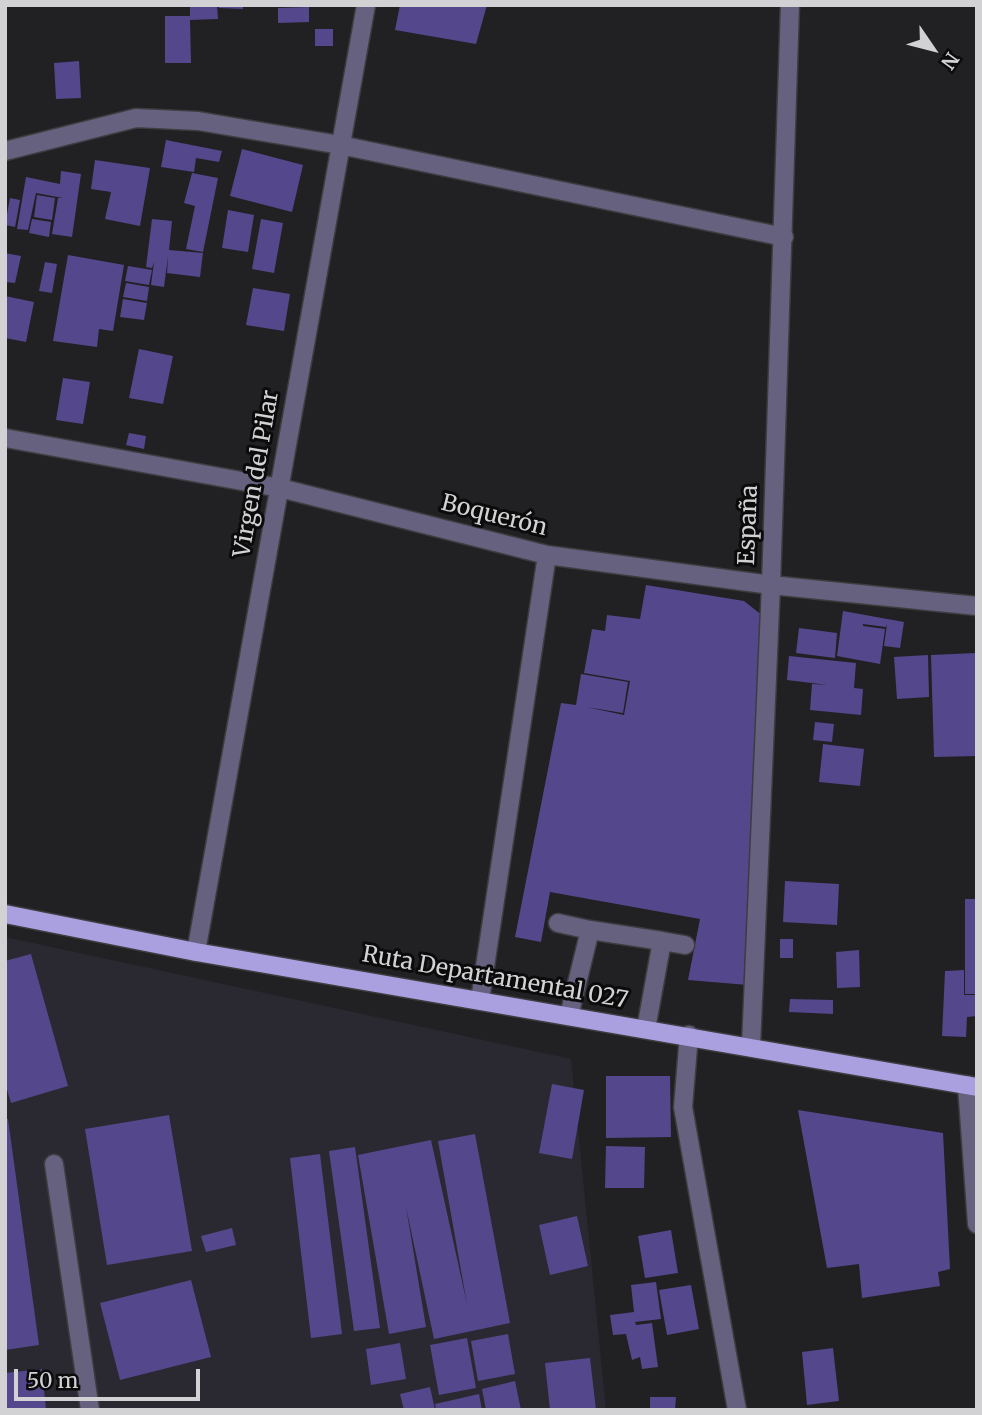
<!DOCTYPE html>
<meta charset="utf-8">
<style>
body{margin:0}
#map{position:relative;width:982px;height:1415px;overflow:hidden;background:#212124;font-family:Merriweather,serif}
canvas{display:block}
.frame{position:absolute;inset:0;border:7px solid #d2d2d4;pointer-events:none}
.north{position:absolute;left:898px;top:14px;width:70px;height:70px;-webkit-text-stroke:5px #0b0b0c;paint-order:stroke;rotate:125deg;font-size:19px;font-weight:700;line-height:28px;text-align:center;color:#d2d2d4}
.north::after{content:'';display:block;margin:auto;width:24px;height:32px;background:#d2d2d4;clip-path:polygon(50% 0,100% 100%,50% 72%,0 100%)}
.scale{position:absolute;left:14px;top:1369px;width:186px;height:32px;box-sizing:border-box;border:4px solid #d2d2d4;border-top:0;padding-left:9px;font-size:21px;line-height:24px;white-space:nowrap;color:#d2d2d4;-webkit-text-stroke:5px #0b0b0c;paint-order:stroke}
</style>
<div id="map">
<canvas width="982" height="1415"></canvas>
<div class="frame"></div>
<div class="north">N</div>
<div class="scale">50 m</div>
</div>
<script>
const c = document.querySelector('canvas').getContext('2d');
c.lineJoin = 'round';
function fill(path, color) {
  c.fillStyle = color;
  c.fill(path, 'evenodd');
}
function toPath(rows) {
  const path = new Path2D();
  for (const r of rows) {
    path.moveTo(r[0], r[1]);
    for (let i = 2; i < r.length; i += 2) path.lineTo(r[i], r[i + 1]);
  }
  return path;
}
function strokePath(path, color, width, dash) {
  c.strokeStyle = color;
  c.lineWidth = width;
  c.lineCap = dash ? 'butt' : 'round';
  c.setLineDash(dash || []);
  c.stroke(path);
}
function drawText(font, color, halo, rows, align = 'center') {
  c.font = font + ' Merriweather,serif';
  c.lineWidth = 6;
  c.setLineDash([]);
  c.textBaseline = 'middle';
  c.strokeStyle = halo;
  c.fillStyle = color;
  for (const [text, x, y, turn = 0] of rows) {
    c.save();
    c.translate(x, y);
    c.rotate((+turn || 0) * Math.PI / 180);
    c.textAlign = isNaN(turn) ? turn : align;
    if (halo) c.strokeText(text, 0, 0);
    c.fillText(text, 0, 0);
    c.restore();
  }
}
fill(toPath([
 [5,937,571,1059,606,1410,5,1410]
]), '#2a2931');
fill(toPath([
 [190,5,217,5,218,19,190,20,191,63,165,63,165,16,190,16],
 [219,5,243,5,243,9,219,8],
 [400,5,487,5,476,44,395,30],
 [309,7,309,22,278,23,278,8],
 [315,29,333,29,333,46,315,46],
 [79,61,81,98,56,99,54,63],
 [166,140,222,151,219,162,196,158,194,172,161,167],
 [242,149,303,165,292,212,230,196],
 [95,160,150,168,140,226,105,219,111,192,91,189],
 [61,171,81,174,72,237,52,234,58,198,63,198,36,193,28,230,17,229,26,177,60,184],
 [192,173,218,178,203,252,186,249,195,206,184,203],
 [37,195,55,198,52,220,34,217],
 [10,198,20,200,15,227,5,225],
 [228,210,254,215,248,252,222,248],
 [32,219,51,222,49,237,29,233],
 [152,219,172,221,169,250,203,253,200,277,167,273,168,256,164,287,151,285,154,262,152,268,146,267],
 [261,219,283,223,274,273,252,269],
 [5,253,21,256,15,283,5,282],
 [68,255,124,265,113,331,99,329,97,347,53,341],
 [45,262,57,264,52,293,39,291],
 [128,266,152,270,149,285,125,281],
 [126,283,149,287,147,301,123,297],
 [253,288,290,294,284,331,246,325],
 [5,296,34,302,26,342,5,338],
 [123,299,147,303,144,320,120,317],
 [139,349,173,356,163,404,129,398],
 [63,378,90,382,83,424,56,420],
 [129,433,146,436,144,449,126,445],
 [646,585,744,601,763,616,748,985,688,980,700,919,550,892,541,942,515,937,561,703,576,705,581,674,628,682,623,713,586,707,624,715,630,681,584,673,592,629,605,631,607,615,640,619],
 [843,611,904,622,900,648,884,646,887,624,886,627,863,624,863,626,885,629,880,664,837,656],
 [799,628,837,633,835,658,796,653],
 [976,653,977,756,934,757,931,655],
 [928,655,929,697,897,699,894,657],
 [789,656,856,663,854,688,863,689,861,715,810,710,812,684,828,685,787,680],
 [815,722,834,724,832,742,813,740],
 [823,744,864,749,860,786,819,782],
 [785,881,839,884,837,925,783,922],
 [965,899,977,899,977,994,965,994],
 [780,939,793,939,793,958,780,958],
 [859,950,860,987,837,988,836,952],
 [31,954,68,1086,11,1103,5,1083,5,961],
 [964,970,964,995,977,995,977,1016,967,1017,966,1037,942,1036,945,971],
 [790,999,833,1000,833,1014,789,1012],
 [606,1076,670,1076,671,1137,606,1138],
 [552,1084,584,1090,572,1159,539,1153],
 [798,1110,943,1133,950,1269,938,1272,940,1286,862,1298,859,1264,827,1268],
 [169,1115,192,1251,107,1265,85,1129],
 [5,1119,8,1119,39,1345,5,1350],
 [475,1134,510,1323,434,1339,406,1207,426,1327,389,1334,358,1155,431,1140,467,1304,438,1141],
 [606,1146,645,1147,644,1188,605,1188],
 [355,1147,380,1328,354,1331,329,1151],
 [320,1154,342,1334,311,1338,290,1158],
 [577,1216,588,1266,550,1275,539,1225],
 [232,1228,236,1245,206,1252,201,1236],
 [671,1230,678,1273,645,1278,638,1236],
 [191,1280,211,1357,120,1380,100,1303],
 [656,1282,661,1319,635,1322,636,1325,652,1323,658,1367,642,1369,640,1357,632,1360,626,1334,613,1335,610,1315,634,1312,631,1285],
 [691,1285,699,1329,667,1335,659,1290],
 [508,1334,515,1374,478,1381,471,1341],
 [467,1338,476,1388,439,1395,430,1345],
 [400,1343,406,1379,371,1385,366,1349],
 [833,1348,839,1401,807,1405,802,1352],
 [590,1358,596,1410,550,1410,545,1363],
 [42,1369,46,1410,5,1410,5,1373],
 [515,1381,521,1410,486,1410,482,1389],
 [430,1387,435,1410,404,1410,400,1394],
 [479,1394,482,1410,436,1410,435,1404],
 [650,1397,676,1397,675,1410,650,1410]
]), '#55478b');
const minor = toPath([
 [5,151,136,118,198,121,340,145,784,237],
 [5,438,280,488,547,555,771,585,977,606],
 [558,923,590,930,569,1016],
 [590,930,662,941],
 [196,952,366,5],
 [480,1000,547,555],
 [646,1029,662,941,685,945],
 [689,1035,683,1107,737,1410],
 [751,1046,771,585,790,5],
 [967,1085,977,1224],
 [54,1164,90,1410]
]);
const major = toPath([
 [5,914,196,952,977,1087]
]);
strokePath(minor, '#3d3d40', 21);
strokePath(major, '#3d3d40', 21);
strokePath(minor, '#65617f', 18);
strokePath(major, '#aaa0e0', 18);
drawText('23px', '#d2d2d4', '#0b0b0c', [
 ["Virgen del Pilar",257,474,-80],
 ["Boquerón",494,516,14],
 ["España",749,525,-88],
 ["Ruta Departamental 027",495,978,10]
]);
</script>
